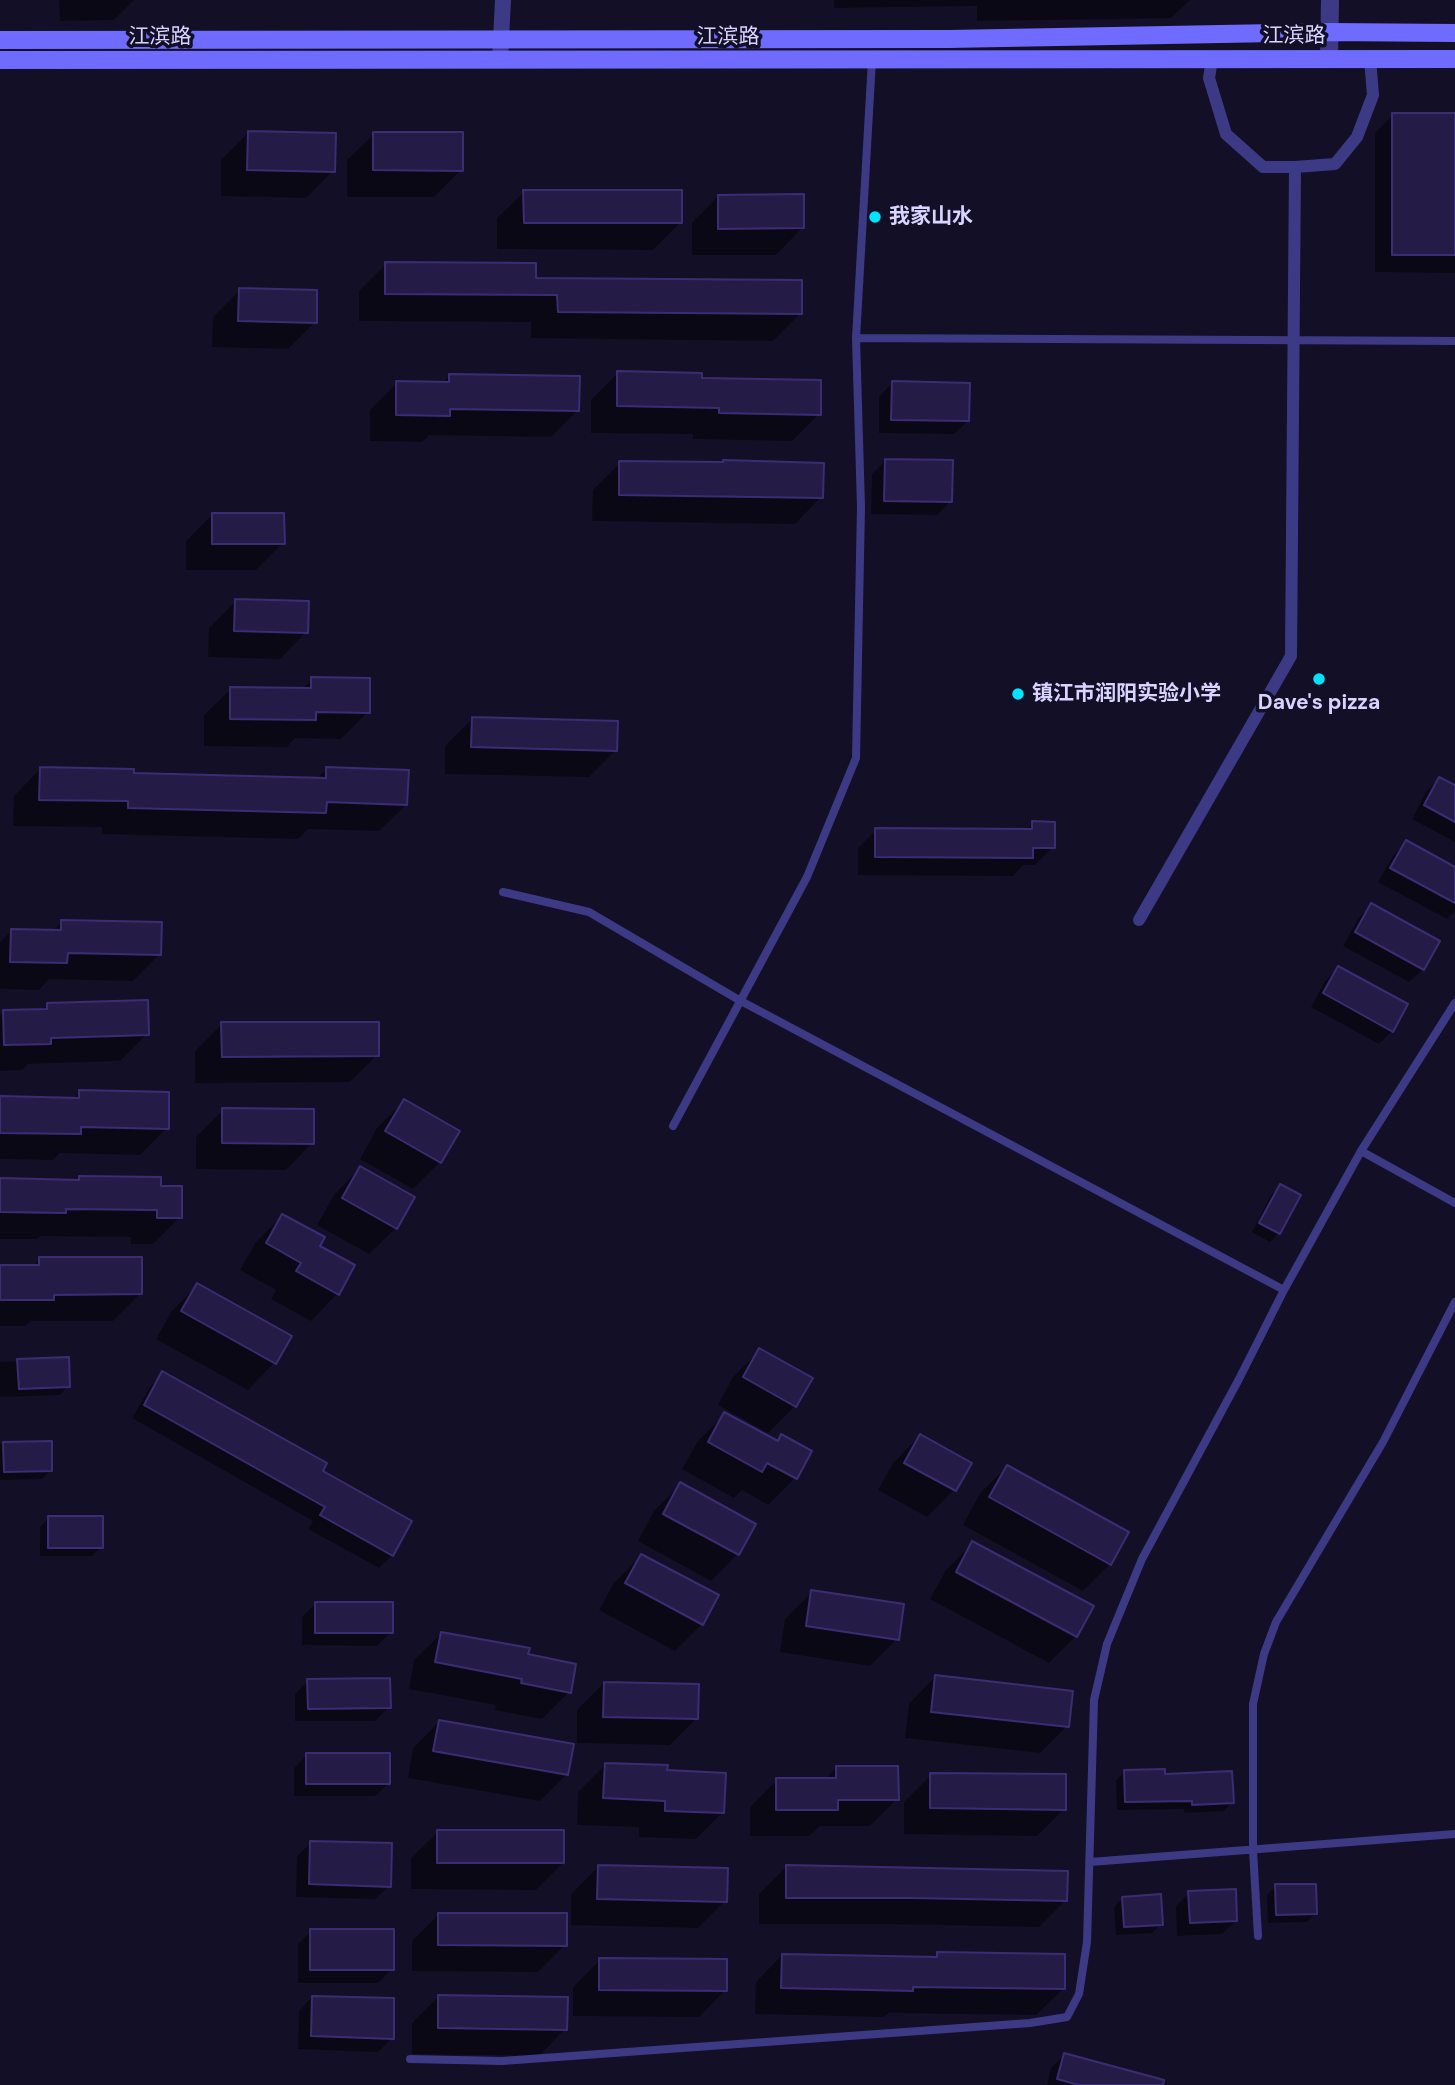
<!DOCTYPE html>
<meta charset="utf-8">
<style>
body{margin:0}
canvas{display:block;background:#130f26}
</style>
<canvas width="1455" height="2085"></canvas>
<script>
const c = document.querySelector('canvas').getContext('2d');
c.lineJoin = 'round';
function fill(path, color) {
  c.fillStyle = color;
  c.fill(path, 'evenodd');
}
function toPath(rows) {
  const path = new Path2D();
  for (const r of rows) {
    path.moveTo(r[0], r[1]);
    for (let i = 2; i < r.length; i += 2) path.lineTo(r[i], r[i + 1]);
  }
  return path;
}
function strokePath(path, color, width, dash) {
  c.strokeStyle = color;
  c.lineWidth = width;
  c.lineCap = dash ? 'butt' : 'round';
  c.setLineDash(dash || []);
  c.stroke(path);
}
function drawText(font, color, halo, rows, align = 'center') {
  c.font = font + ' "DM Sans","Noto Sans SC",sans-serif';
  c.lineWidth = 7;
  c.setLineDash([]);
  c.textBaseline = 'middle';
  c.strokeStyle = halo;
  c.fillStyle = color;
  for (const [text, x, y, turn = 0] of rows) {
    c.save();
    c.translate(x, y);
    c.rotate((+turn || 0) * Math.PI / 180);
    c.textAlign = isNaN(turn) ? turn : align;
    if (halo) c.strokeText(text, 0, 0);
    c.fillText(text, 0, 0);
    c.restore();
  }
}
fill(toPath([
 [59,0,134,0,114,20,60,21],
 [834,0,1190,0,1171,18,977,21,977,6,834,8],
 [1393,115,1455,115,1455,273,1375,272,1375,133],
 [248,133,333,171,306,198,221,196,221,160],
 [374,134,461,170,434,197,347,197,347,160],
 [524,192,680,223,653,250,497,249,497,218],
 [718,196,802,228,776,255,692,255,692,223],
 [386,264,534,280,800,314,773,341,531,338,531,322,359,321,359,291],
 [240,290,315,322,288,349,212,347,213,317],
 [618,373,700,380,819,414,792,441,693,439,693,434,591,433,591,400],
 [450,375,578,410,551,437,429,435,422,442,370,441,370,410,397,383,442,383],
 [892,383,968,421,954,434,879,433,879,397],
 [885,461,950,502,937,515,871,514,872,474],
 [620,463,722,464,821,497,795,524,592,521,593,490],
 [212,515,283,543,256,570,186,570,186,541],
 [236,601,306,632,280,659,208,657,209,628],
 [312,679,368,712,341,739,295,738,287,747,204,746,204,715,231,689,302,689],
 [472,719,616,750,589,777,445,774,445,746],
 [40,769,132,775,316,779,327,769,406,805,379,831,308,829,298,839,102,834,102,827,13,826,14,796],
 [1439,779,1455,787,1455,842,1412,819,1426,792],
 [1033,823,1053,847,1035,865,1023,865,1013,876,858,875,858,848,876,830,1025,831],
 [1406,842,1455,869,1455,911,1447,919,1378,882,1393,856],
 [1371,905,1423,969,1409,982,1343,946,1358,919],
 [62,922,160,954,133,981,49,979,39,990,0,989,0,942,11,931,52,931],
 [1338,968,1392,1031,1379,1044,1311,1007,1325,981],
 [48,1004,147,1034,120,1061,28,1064,22,1070,0,1071,0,1015,3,1012,41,1011],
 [222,1024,377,1055,350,1082,195,1083,195,1051],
 [80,1092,167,1128,140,1155,60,1153,53,1160,0,1159,0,1098,72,1100],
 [404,1101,440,1162,413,1189,360,1159,377,1128],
 [223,1110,312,1143,286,1170,196,1169,196,1137],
 [360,1168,396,1228,369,1254,317,1225,334,1195],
 [79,1178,159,1187,180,1217,153,1244,131,1244,131,1237,41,1236,37,1239,0,1239,0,1180,76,1181],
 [1280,1186,1279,1233,1270,1242,1252,1232,1271,1195],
 [282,1216,317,1246,337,1294,311,1321,271,1299,276,1290,240,1270,256,1242],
 [40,1259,140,1294,113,1321,31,1321,25,1326,0,1326,0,1267,32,1267],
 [197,1285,274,1363,248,1390,156,1339,171,1312],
 [760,1350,795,1406,768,1433,718,1405,733,1377],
 [67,1358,68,1386,60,1395,0,1397,0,1362],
 [163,1373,320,1472,392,1555,379,1568,308,1529,313,1521,132,1418,150,1387],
 [725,1414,776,1442,781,1436,795,1478,768,1505,742,1490,734,1498,682,1469,698,1441],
 [920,1436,969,1463,954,1490,927,1517,878,1490,893,1463],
 [50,1443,50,1471,42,1479,0,1480,0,1444],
 [1007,1467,1110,1564,1083,1591,963,1525,980,1493],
 [681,1484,738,1554,711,1581,638,1541,654,1511],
 [49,1518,101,1547,92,1556,40,1556,40,1527],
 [973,1543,1076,1636,1049,1663,930,1599,946,1570],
 [641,1556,702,1624,675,1651,599,1610,614,1583],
 [812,1592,897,1639,870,1666,780,1652,785,1619],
 [316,1603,391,1632,377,1646,302,1645,302,1617],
 [441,1634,526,1656,569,1692,542,1719,495,1710,496,1705,409,1689,414,1660],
 [935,1677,1067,1726,1040,1753,905,1738,909,1704],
 [308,1681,389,1707,375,1721,295,1721,295,1694],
 [604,1683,697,1718,670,1745,577,1743,577,1710],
 [439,1722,567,1774,540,1801,408,1778,413,1748],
 [307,1755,389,1783,375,1796,294,1796,294,1768],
 [605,1765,723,1812,696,1839,639,1837,639,1827,577,1825,578,1792],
 [837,1767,897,1799,870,1826,820,1826,809,1836,750,1836,750,1807,777,1780,824,1780],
 [1125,1772,1232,1802,1224,1811,1184,1813,1184,1809,1117,1810,1116,1780],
 [931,1775,1064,1809,1037,1836,904,1834,904,1802],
 [438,1832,563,1863,536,1890,411,1889,411,1858],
 [311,1843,389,1886,375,1899,296,1897,297,1856],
 [598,1867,725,1901,698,1928,571,1925,571,1894],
 [786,1867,1066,1900,1039,1927,884,1924,759,1924,759,1894],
 [1276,1886,1315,1914,1307,1922,1268,1923,1267,1895],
 [1189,1893,1236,1921,1222,1934,1177,1936,1176,1906],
 [1123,1898,1161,1924,1152,1933,1116,1935,1114,1907],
 [438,1915,565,1945,538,1972,412,1971,412,1941],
 [311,1931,392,1969,378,1983,298,1983,298,1944],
 [937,1954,1063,1989,1036,2015,889,2013,884,2017,755,2014,756,1982,782,1955,932,1959],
 [600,1960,725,1990,699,2017,573,2016,573,1987],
 [439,1996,565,2029,539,2056,412,2054,412,2023],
 [312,1997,392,2038,378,2052,298,2049,299,2011],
 [1065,2055,1147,2085,1047,2085,1051,2068]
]), '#0007');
const building = toPath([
 [1392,113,1455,113,1455,255,1392,255,1392,113],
 [248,131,336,133,335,172,247,170,248,131],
 [373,132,463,132,463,171,373,170,373,132],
 [523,190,682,190,682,223,524,223,523,190],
 [804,194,804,228,718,229,718,195,804,194],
 [385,262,536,263,536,278,802,280,802,314,558,312,557,295,385,294,385,262],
 [239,288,317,290,317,323,238,321,239,288],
 [617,371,702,373,702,378,821,380,821,415,719,413,719,408,617,406,617,371],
 [449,374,580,376,579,411,450,409,450,416,396,415,396,381,449,382,449,374],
 [892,381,970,383,969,421,891,420,892,381],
 [885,459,953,460,952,502,884,501,885,459],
 [723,460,824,463,823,498,619,495,619,461,723,462,723,460],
 [212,513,284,513,285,544,212,544,212,513],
 [235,599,309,601,308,633,234,631,235,599],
 [311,677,370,678,370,713,316,712,316,720,230,719,230,687,311,688,311,677],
 [472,717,618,721,617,751,471,747,472,717],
 [40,767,134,769,134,773,326,778,326,767,409,770,407,805,327,802,326,813,128,808,128,801,39,800,40,767],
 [1439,777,1455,785,1455,822,1424,805,1439,777],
 [1032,821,1055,822,1055,848,1033,848,1033,858,875,857,875,828,1032,829,1032,821],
 [1406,840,1455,867,1455,903,1390,868,1406,840],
 [1371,903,1440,941,1424,970,1355,932,1371,903],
 [61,920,162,922,161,955,68,953,67,963,10,962,11,929,61,930,61,920],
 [1338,966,1408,1004,1393,1032,1323,993,1338,966],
 [148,1000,149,1035,51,1038,51,1044,4,1045,3,1010,47,1009,47,1003,148,1000],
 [221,1022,379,1022,379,1056,222,1057,221,1022],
 [79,1090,169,1092,169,1129,81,1127,81,1134,0,1133,0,1096,79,1098,79,1090],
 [404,1099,460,1131,441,1163,385,1131,404,1099],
 [222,1108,314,1109,314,1144,222,1143,222,1108],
 [360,1166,415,1197,397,1229,342,1198,360,1166],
 [79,1176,161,1177,161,1186,182,1186,182,1218,157,1218,157,1210,66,1209,66,1213,0,1212,0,1178,79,1180,79,1176],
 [1280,1184,1301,1195,1280,1234,1259,1223,1280,1184],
 [282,1214,325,1237,320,1246,355,1265,339,1295,296,1271,301,1263,266,1243,282,1214],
 [39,1257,142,1257,142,1294,54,1295,54,1300,0,1300,0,1265,39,1265,39,1257],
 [197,1283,292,1336,276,1364,181,1311,197,1283],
 [759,1348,813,1378,796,1407,743,1377,759,1348],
 [69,1357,70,1387,19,1389,17,1359,69,1357],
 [162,1371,327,1463,323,1471,412,1521,393,1556,320,1515,325,1507,144,1405,162,1371],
 [724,1412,778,1441,781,1434,812,1451,797,1479,767,1463,762,1472,708,1442,724,1412],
 [920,1434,972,1463,956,1491,904,1463,920,1434],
 [52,1441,52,1471,4,1472,3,1442,52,1441],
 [1007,1465,1129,1532,1111,1565,989,1497,1007,1465],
 [680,1482,756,1524,739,1555,663,1514,680,1482],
 [48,1516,103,1516,103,1548,48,1548,48,1516],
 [972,1541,1094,1606,1077,1637,956,1572,972,1541],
 [641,1554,719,1595,703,1625,625,1583,641,1554],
 [811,1590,904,1604,899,1640,806,1626,811,1590],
 [315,1602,393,1602,393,1633,315,1633,315,1602],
 [441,1632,530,1648,528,1654,576,1664,571,1693,521,1683,522,1679,435,1662,441,1632],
 [935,1675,1073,1691,1069,1727,931,1712,935,1675],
 [390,1678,391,1708,308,1709,307,1679,390,1678],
 [604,1682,699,1684,698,1719,603,1717,604,1682],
 [439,1720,574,1744,568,1775,433,1751,439,1720],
 [306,1753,390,1753,390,1784,306,1784,306,1753],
 [605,1763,668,1765,667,1770,726,1773,724,1813,665,1811,665,1801,603,1798,605,1763],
 [836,1766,898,1766,899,1800,838,1800,838,1810,776,1810,776,1778,836,1778,836,1766],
 [1165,1769,1165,1774,1232,1771,1234,1803,1192,1805,1192,1801,1125,1802,1124,1770,1165,1769],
 [930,1773,1066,1774,1066,1810,930,1808,930,1773],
 [437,1830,564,1830,564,1863,437,1863,437,1830],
 [310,1841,392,1843,391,1887,309,1884,310,1841],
 [598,1865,728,1868,727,1902,597,1899,598,1865],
 [786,1865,1068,1871,1067,1901,912,1898,786,1898,786,1865],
 [1275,1884,1316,1884,1317,1914,1276,1915,1275,1884],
 [1236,1889,1237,1921,1190,1923,1188,1891,1236,1889],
 [1161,1894,1163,1925,1124,1927,1122,1897,1161,1894],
 [438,1913,567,1913,567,1946,438,1945,438,1913],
 [310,1929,394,1929,394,1970,310,1970,310,1929],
 [937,1952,1065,1954,1065,1989,913,1987,913,1991,781,1988,782,1954,937,1957,937,1952],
 [599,1958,727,1959,727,1991,599,1990,599,1958],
 [438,1995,568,1997,567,2030,438,2028,438,1995],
 [312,1996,394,1998,394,2039,311,2036,312,1996],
 [1064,2053,1164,2080,1163,2085,1079,2085,1057,2079,1064,2053]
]);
fill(building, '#241b47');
strokePath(building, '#3b2d73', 2);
strokePath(toPath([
 [856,338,1455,341],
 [503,892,589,912,739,1000,1284,1290],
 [673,1126,807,877,856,758,861,507,856,338,872,60],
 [1361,1151,1455,1203],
 [1090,1862,1455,1834],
 [1258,1936,1253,1850,1253,1704,1264,1654,1276,1622,1383,1442,1455,1302],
 [410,2059,502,2061,1030,2023,1067,2017,1079,1994,1087,1942,1094,1700,1107,1644,1142,1559,1239,1379,1284,1290,1361,1151,1455,1003]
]), '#3d3a85', 8);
strokePath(toPath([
 [1212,59,1209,78,1226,134,1263,167,1295,167],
 [1139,920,1291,656,1295,167,1335,164,1357,137,1373,95,1370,59]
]), '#3d3a85', 12);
strokePath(toPath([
 [500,59,503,0]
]), '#3d3a85', 16);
strokePath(toPath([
 [1329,59,1330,0]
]), '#3d3a85', 18);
strokePath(toPath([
 [0,40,949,39,1330,32,1455,33],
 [0,60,1455,59]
]), '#6f6bff', 18);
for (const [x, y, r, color] of [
 [875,217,7,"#00e5ff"],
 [1319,679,7,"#00e5ff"],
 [1018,694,7,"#00e5ff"]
]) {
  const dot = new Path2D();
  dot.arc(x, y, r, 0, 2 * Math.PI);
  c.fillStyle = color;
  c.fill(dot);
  strokePath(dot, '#130f26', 2.5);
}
drawText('21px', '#d9d4ff', '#130f26', [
 ["江滨路",1294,36],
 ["江滨路",160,37],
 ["江滨路",728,37]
]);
drawText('bold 21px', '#d9d4ff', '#130f26', [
 ["我家山水",889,217],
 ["镇江市润阳实验小学",1032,694],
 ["Dave's pizza",1319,703,"center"]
], 'left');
</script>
